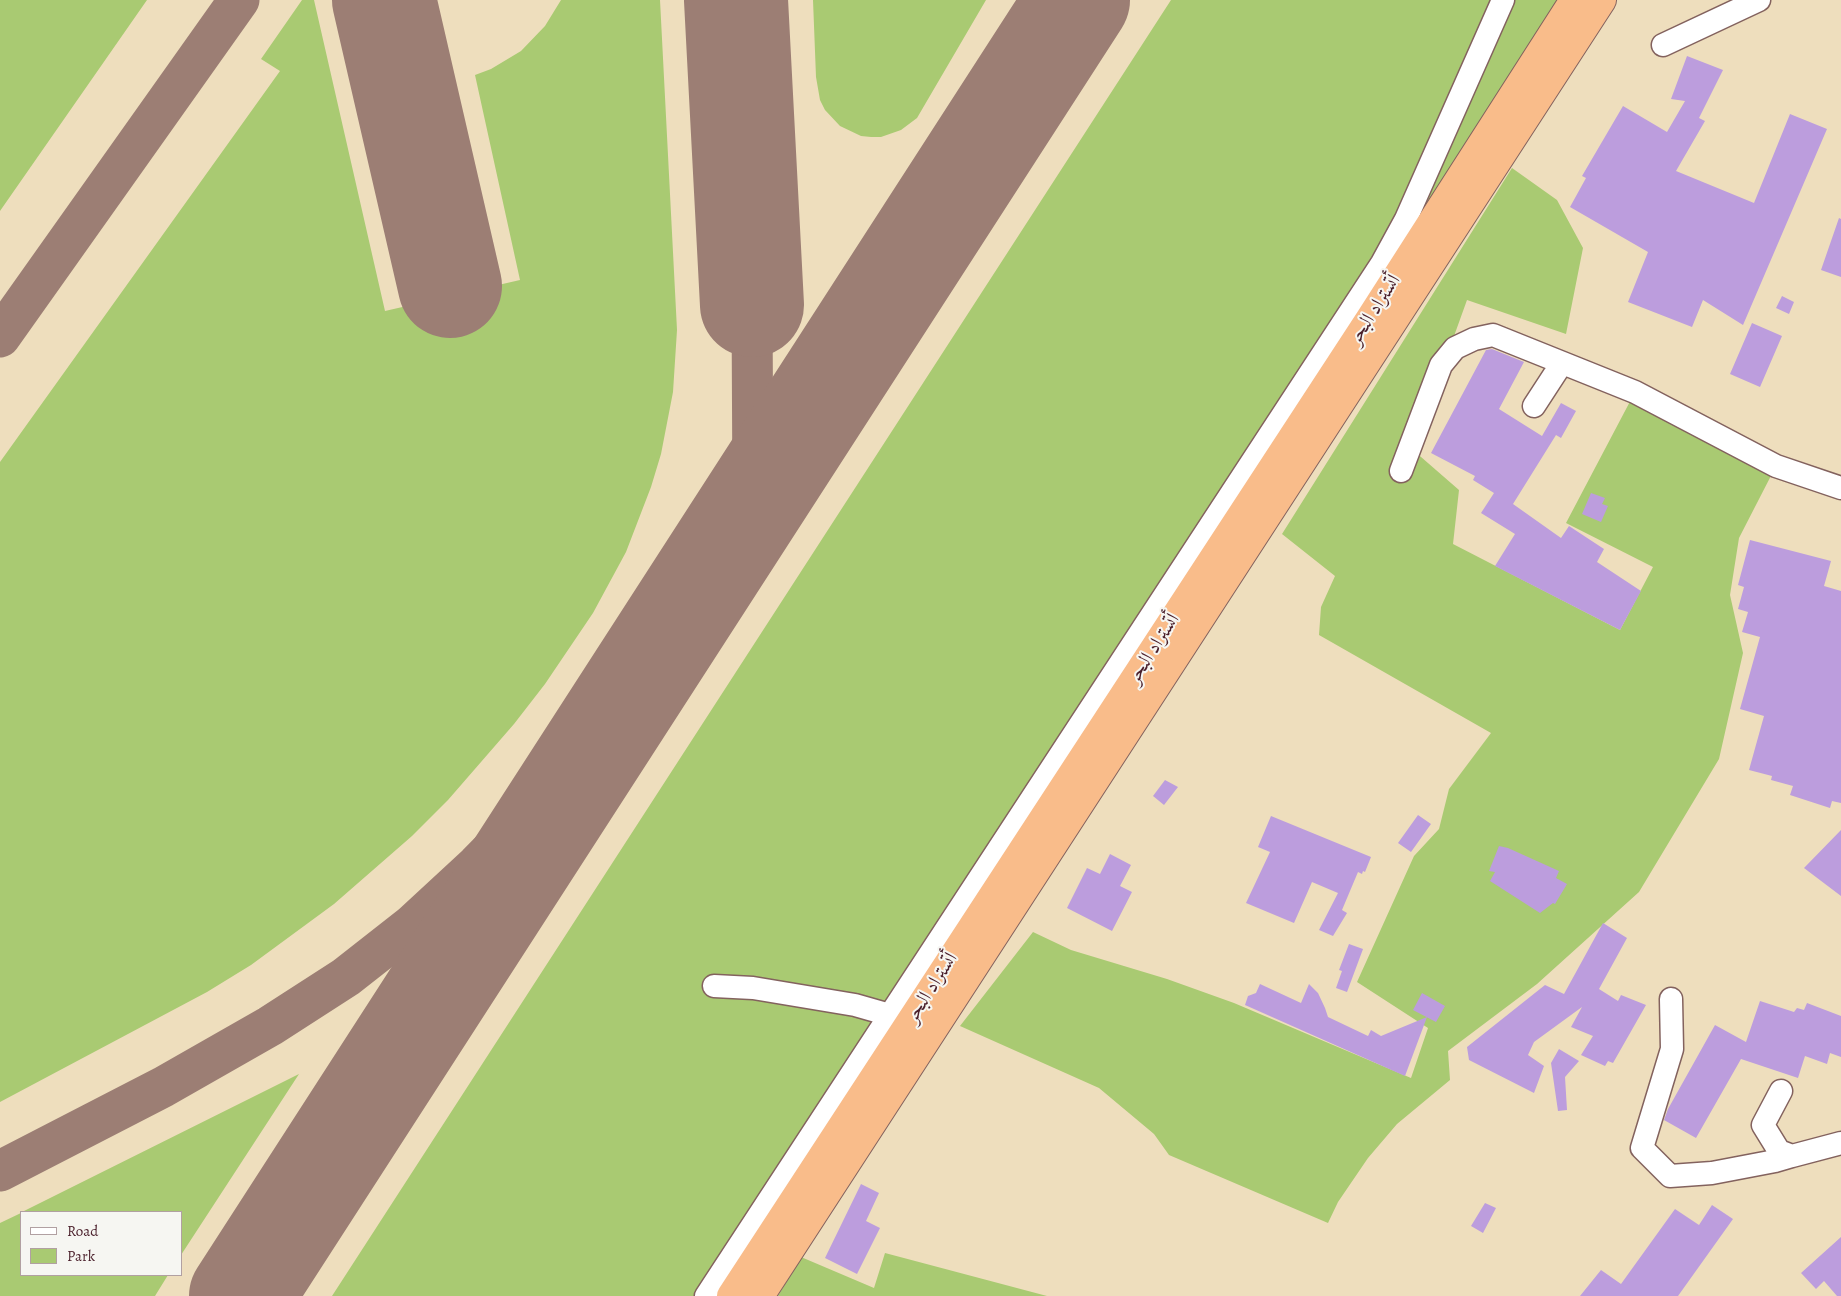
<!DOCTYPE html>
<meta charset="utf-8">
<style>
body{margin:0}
#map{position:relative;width:1841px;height:1296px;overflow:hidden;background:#eedebd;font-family:Alegreya,serif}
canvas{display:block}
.legend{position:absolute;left:20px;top:1211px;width:162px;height:65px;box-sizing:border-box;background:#f6f6f2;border:1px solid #b1a0a2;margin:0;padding:6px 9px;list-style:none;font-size:15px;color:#4a1f2b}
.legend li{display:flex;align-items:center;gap:10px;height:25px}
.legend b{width:25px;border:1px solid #b1a0a2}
</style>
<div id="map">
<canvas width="1841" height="1296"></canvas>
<ul class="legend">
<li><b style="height:6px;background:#fff"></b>Road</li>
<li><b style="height:14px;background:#a9ca72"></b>Park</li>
</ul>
</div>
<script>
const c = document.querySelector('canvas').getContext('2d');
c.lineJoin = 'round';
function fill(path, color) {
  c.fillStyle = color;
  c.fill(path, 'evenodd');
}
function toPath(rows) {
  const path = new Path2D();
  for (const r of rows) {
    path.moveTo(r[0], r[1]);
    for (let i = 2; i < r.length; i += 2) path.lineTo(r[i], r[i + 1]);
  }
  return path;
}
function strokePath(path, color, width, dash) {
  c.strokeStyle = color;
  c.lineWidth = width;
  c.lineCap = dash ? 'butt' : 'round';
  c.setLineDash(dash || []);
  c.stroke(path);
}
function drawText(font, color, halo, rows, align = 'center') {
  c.font = font + ' Alegreya,Amiri,serif';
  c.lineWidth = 4;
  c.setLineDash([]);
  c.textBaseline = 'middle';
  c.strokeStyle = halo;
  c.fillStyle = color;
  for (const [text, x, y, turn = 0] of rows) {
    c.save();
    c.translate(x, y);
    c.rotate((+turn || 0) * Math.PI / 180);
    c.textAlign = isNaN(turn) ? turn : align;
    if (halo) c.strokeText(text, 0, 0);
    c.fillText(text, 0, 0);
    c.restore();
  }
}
fill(toPath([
 [0,0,147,0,0,211],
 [302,0,314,0,385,311,520,280,475,75,491,69,521,51,545,26,561,0,660,0,677,330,673,392,661,454,651,487,626,552,593,613,545,684,514,724,448,800,412,836,334,904,251,965,207,992,0,1102,0,462,280,71,261,59],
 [813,0,986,0,917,118,901,130,881,137,871,137,861,136,840,126,825,110,820,100,816,77],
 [1171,0,1575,0,732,1296,332,1296],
 [1512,168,1557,200,1583,248,1566,334,1467,300,1413,450,1459,490,1453,544,1620,630,1653,567,1566,523,1635,392,1776,466,1739,538,1730,595,1743,653,1719,759,1639,892,1537,984,1448,1051,1450,1080,1397,1124,1368,1158,1338,1202,1328,1223,1169,1155,1154,1134,1099,1088,960,1026,1033,932,1071,950,1167,979,1234,1003,1411,1078,1428,1028,1357,982,1414,856,1439,829,1449,789,1491,733,1319,635,1321,607,1335,576,1282,534],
 [299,1074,181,1255,181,1212,22,1212],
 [21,1213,21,1275,168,1275,155,1296,0,1296,0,1223],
 [885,1253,1047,1296,778,1296,801,1257,874,1288]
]), '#a9ca72');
strokePath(toPath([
 [1042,56,1067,0],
 [752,305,753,504],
 [0,337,239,0],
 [0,1171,163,1087,270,1026,346,977,411,926,477,865,541,800,631,676,671,631]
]), '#9c7e74', 41);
strokePath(toPath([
 [384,0,450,286],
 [736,0,752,305],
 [241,1296,1078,0]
]), '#9c7e74', 104);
fill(toPath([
 [1687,56,1723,70,1699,118,1705,121,1676,171,1754,203,1790,114,1827,129,1743,325,1703,300,1692,327,1628,302,1648,252,1570,207,1586,178,1582,176,1623,106,1667,132,1685,101,1671,99],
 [1839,218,1841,219,1841,277,1821,270],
 [1782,296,1794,302,1789,314,1776,308],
 [1752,323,1782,336,1760,387,1730,374],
 [1492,349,1524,362,1499,409,1542,436,1561,403,1576,411,1561,438,1556,435,1513,504,1561,538,1569,526,1604,549,1597,562,1641,591,1620,630,1495,566,1515,534,1481,513,1494,493,1473,480,1475,476,1431,453,1486,350],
 [1591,493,1605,498,1602,504,1608,506,1601,522,1582,514],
 [1750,540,1831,561,1824,586,1841,591,1841,803,1832,801,1830,808,1790,795,1793,786,1771,780,1772,776,1749,770,1764,716,1740,709,1760,637,1742,632,1748,612,1738,609,1744,587,1738,585],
 [1165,780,1178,787,1164,805,1153,796],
 [1418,815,1431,824,1411,852,1398,843],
 [1271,816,1371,857,1365,872,1363,871,1362,874,1358,872,1342,910,1347,913,1333,936,1319,930,1338,893,1312,882,1294,923,1246,903,1270,852,1258,847],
 [1841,830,1841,896,1804,868],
 [1499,846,1508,848,1559,871,1556,878,1567,884,1555,904,1553,903,1540,913,1490,881,1495,872,1489,871],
 [1110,854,1131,865,1120,886,1132,892,1112,931,1067,908,1087,868,1100,874],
 [1603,923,1627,938,1599,989,1618,1001,1621,995,1646,1005,1613,1063,1608,1061,1605,1066,1581,1055,1593,1036,1571,1027,1582,1007,1534,1042,1528,1055,1544,1066,1534,1093,1469,1060,1467,1047,1545,985,1564,994],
 [1349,944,1363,949,1347,992,1336,988,1342,971,1339,970],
 [1260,984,1301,1003,1309,984,1318,993,1325,1008,1328,1017,1368,1036,1371,1030,1381,1036,1427,1017,1405,1076,1245,1005,1248,996,1256,993],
 [1422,993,1445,1006,1436,1022,1413,1010],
 [1760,1001,1794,1012,1797,1008,1804,1010,1807,1003,1841,1016,1841,1057,1830,1053,1827,1064,1805,1056,1798,1078,1741,1059,1696,1138,1664,1120,1668,1109,1715,1025,1746,1042],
 [1559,1049,1579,1061,1565,1077,1567,1110,1558,1111,1551,1063],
 [861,1184,879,1193,866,1221,880,1228,857,1274,825,1258],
 [1485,1203,1496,1208,1483,1233,1471,1226],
 [1712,1205,1733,1219,1678,1296,1580,1296,1601,1270,1621,1284,1675,1209,1699,1225],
 [1841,1237,1841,1296,1837,1296,1824,1281,1816,1289,1801,1273]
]), '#bc9ddd');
const minor = toPath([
 [1663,45,1759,0],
 [1534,406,1562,363],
 [1401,471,1441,365,1455,348,1474,339,1493,335,1635,392,1776,466,1841,488],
 [714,986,753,988,855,1005,890,1015],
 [1671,999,1672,1049,1642,1148,1670,1176,1712,1173,1775,1161,1792,1156],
 [1781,1091,1763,1125,1779,1151,1792,1156,1841,1143],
 [706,1296,1382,263,1406,219,1503,0]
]);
const highway = toPath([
 [731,1296,1369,320,1574,0],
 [760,1296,1602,0]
]);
strokePath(minor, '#83625e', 25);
strokePath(highway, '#83625e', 30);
strokePath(minor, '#fff', 22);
strokePath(highway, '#f9bc8a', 28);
drawText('20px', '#4a1f2b', '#f6f6f2', [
 ["أتستراد البحر",1375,310,-57],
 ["أتستراد البحر",1154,649,-57],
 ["أتستراد البحر",932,988,-57]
]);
</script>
